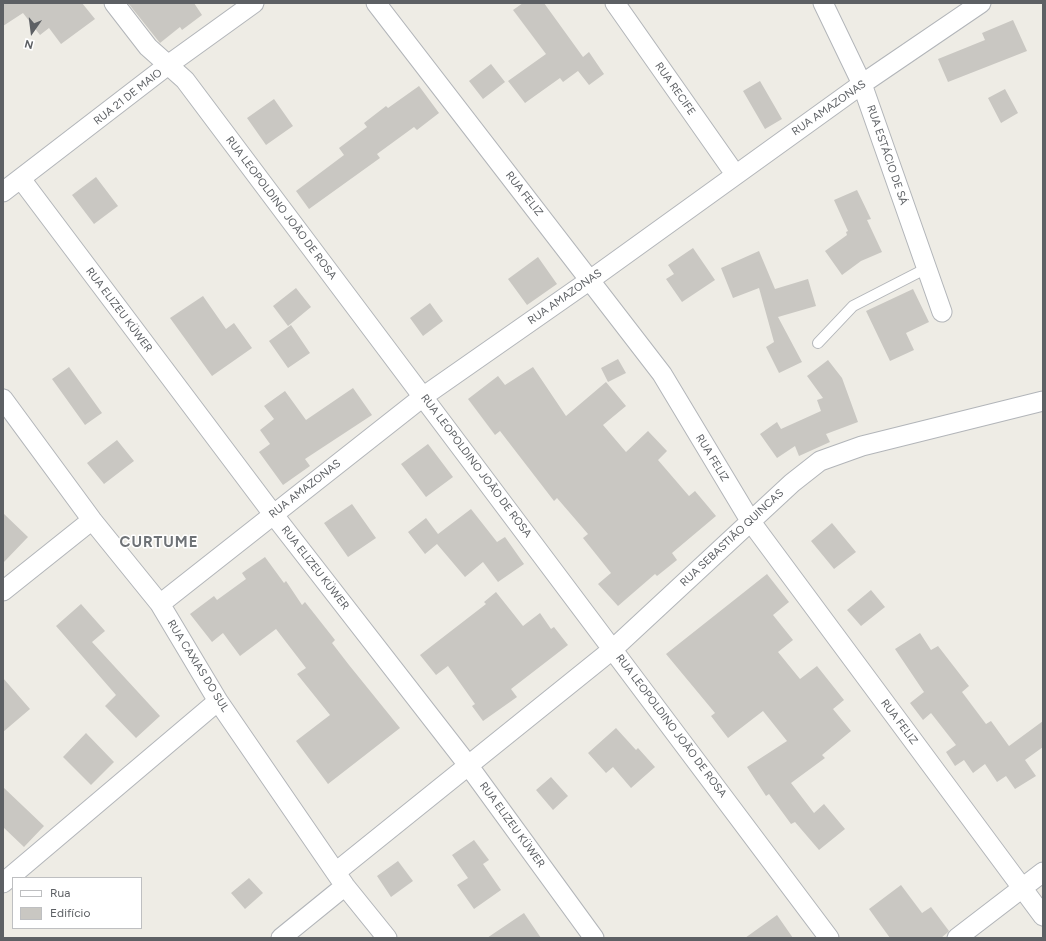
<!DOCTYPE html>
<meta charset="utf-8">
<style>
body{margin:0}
#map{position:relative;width:1046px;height:941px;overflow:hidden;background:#eeece5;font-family:Figtree,sans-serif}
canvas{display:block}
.frame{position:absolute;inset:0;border:4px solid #5d6064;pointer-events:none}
.legend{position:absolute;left:12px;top:877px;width:130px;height:52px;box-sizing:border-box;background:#fff;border:1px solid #bebfc1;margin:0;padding:5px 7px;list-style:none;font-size:12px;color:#5d6064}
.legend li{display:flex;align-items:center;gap:8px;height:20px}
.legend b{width:20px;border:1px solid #bebfc1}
.north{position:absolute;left:12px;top:12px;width:40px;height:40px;-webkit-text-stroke:3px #fff;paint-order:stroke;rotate:194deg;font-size:11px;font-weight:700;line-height:16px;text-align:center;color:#5d6064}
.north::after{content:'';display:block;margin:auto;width:14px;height:18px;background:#5d6064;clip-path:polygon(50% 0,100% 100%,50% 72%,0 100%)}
</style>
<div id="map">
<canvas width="1046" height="941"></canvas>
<div class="frame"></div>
<ul class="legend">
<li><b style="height:5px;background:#fff"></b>Rua</li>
<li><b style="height:11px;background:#c9c7c2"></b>Edifício</li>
</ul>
<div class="north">N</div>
</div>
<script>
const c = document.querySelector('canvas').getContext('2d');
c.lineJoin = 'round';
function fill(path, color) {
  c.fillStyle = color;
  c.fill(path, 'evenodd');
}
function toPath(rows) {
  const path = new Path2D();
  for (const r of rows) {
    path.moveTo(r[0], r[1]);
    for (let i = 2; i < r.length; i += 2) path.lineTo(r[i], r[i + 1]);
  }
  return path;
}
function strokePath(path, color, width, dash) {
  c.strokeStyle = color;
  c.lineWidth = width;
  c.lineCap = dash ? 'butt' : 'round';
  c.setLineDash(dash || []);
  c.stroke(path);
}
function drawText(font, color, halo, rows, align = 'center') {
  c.font = font + ' Figtree,sans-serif';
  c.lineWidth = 3;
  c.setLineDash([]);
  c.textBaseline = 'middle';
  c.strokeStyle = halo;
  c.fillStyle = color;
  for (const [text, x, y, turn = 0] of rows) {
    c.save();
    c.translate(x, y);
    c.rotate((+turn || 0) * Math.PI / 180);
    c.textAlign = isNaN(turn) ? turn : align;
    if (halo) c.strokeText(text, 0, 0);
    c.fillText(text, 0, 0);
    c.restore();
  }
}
fill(toPath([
 [3,3,82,3,95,19,61,44,49,28,40,35,23,13,3,26],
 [128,3,194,3,202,15,182,30,180,27,160,43],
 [523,3,544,3,583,57,589,52,604,74,589,85,578,71,563,82,560,78,525,103,508,81,546,54,513,10],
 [1013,20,1027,51,948,82,938,59,985,40,982,33],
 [491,64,505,82,483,99,469,81],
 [760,81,782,119,765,129,743,91],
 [419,86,439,113,417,130,414,127,377,154,380,158,309,209,296,191,344,155,339,148,367,127,364,123,386,106,388,108],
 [1005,89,1018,113,1001,123,988,98],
 [274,99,293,126,266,145,247,118],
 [96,177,118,206,94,224,72,195],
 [857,190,871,219,867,220,882,252,861,261,842,275,825,251,847,235,846,232,848,231,834,200],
 [693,248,715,280,682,302,666,279,674,274,668,265],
 [759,251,775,289,808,279,816,306,778,317,802,362,779,373,766,347,774,342,759,288,733,298,721,268],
 [538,257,557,284,527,305,508,279],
 [296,288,311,307,288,326,273,306],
 [913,289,929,322,906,333,914,350,890,361,866,311],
 [203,296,226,329,234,323,252,348,212,376,170,318],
 [430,303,443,321,423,336,410,318],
 [291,325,310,353,288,368,269,341],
 [618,359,626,373,608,382,601,368],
 [828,360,842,378,858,422,826,434,830,442,799,456,795,446,777,458,760,434,777,422,781,429,821,411,817,400,823,398,807,376],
 [69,367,102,413,85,425,52,379],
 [533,367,566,416,606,382,626,406,603,425,626,452,648,431,667,451,658,460,689,496,695,491,716,516,672,553,677,560,657,576,655,574,618,606,598,584,611,573,583,538,588,534,557,498,554,501,500,431,495,435,468,399,498,376,505,385],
 [353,388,372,415,305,459,310,466,283,485,259,452,270,444,260,430,274,419,264,406,285,391,306,420],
 [117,440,134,461,104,484,87,463],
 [428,444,453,477,426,497,401,464],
 [352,504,376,538,348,557,324,523],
 [471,509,497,542,505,537,524,564,498,582,483,562,465,577,437,544,425,554,408,532,426,518,438,534],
 [3,513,28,537,3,563],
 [832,523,856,552,834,569,811,541],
 [265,557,284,583,286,581,302,605,305,602,335,640,332,643,349,665,400,728,328,784,296,741,330,715,297,674,306,668,276,629,240,656,223,633,212,642,190,614,214,596,217,600,246,579,242,573],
 [767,574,789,602,773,615,793,640,778,652,800,679,817,666,844,700,833,709,851,731,822,755,825,758,791,783,814,813,824,804,845,829,819,850,795,822,791,824,769,794,766,796,747,767,787,741,763,711,728,738,711,716,715,713,666,654],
 [871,590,885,607,861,626,847,610],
 [496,592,523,626,540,613,551,629,554,627,568,645,511,689,517,697,483,721,472,706,475,704,448,666,436,675,420,655,486,604,484,602],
 [81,604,105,631,92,642,160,716,136,738,105,706,116,695,56,626],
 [920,633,931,650,938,646,969,686,962,692,986,724,991,721,1009,746,1043,721,1043,747,1025,760,1036,776,1015,789,1006,776,997,782,985,764,973,773,964,760,955,766,946,752,956,745,931,713,923,720,910,703,924,692,895,649],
 [3,678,30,709,3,732],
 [616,728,636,750,638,748,655,767,631,788,613,767,606,773,588,753],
 [86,733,114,762,91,785,63,757],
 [551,777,568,796,553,810,536,790],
 [3,787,44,826,24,847,3,827],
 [474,840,489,860,483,864,501,890,474,909,457,885,468,878,452,855],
 [398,861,413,881,391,897,377,876],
 [249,878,263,893,245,909,231,893],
 [901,885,922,913,931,907,949,931,947,933,941,938,890,938,869,909],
 [524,913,541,938,487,938],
 [777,915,793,938,745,938]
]), '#c9c7c2');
const service = toPath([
 [818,343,853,306,927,268]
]);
const minor = toPath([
 [114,3,148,47,185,80,829,938],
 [376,3,662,374,751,522,1043,916],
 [615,3,735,174],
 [823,3,862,84,942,312],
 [21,179,273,514,468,765,594,938],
 [3,192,168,65,254,3],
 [3,399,92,520,160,604,218,701,345,886,387,938],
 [3,591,92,520],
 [160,604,424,396,590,280,862,84,981,3],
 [336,872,613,649,792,483,820,461,862,446,1043,401],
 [3,883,218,701],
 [281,938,345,886],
 [957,938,1043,872]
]);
strokePath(service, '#b2b5b9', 12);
strokePath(minor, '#b2b5b9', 21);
strokePath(service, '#fff', 10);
strokePath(minor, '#fff', 19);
drawText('11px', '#5d6064', '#fff', [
 ["RUA RECIFE",675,89,55],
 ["RUA 21 DE MAIO",128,97,-38],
 ["RUA AMAZONAS",829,108,-35],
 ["RUA ESTÁCIO DE SÁ",887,155,71],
 ["RUA FELIZ",524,194,52],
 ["RUA LEOPOLDINO JOÃO DE ROSA",281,208,53],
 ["RUA AMAZONAS",565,297,-35],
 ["RUA ELIZEU KÜWER",119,310,53],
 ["RUA FELIZ",712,458,59],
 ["RUA LEOPOLDINO JOÃO DE ROSA",476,466,53],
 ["RUA AMAZONAS",305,489,-38],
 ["RUA SEBASTIÃO QUINCAS",732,538,-43],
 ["RUA ELIZEU KÜWER",315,568,52],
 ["RUA CAXIAS DO SUL",198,666,58],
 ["RUA FELIZ",899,722,53],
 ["RUA LEOPOLDINO JOÃO DE ROSA",671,726,53],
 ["RUA ELIZEU KÜWER",512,825,54]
]);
c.letterSpacing = '1px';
drawText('bold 15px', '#6e7276', '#fff', [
 ["CURTUME",159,543]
]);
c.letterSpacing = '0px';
</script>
